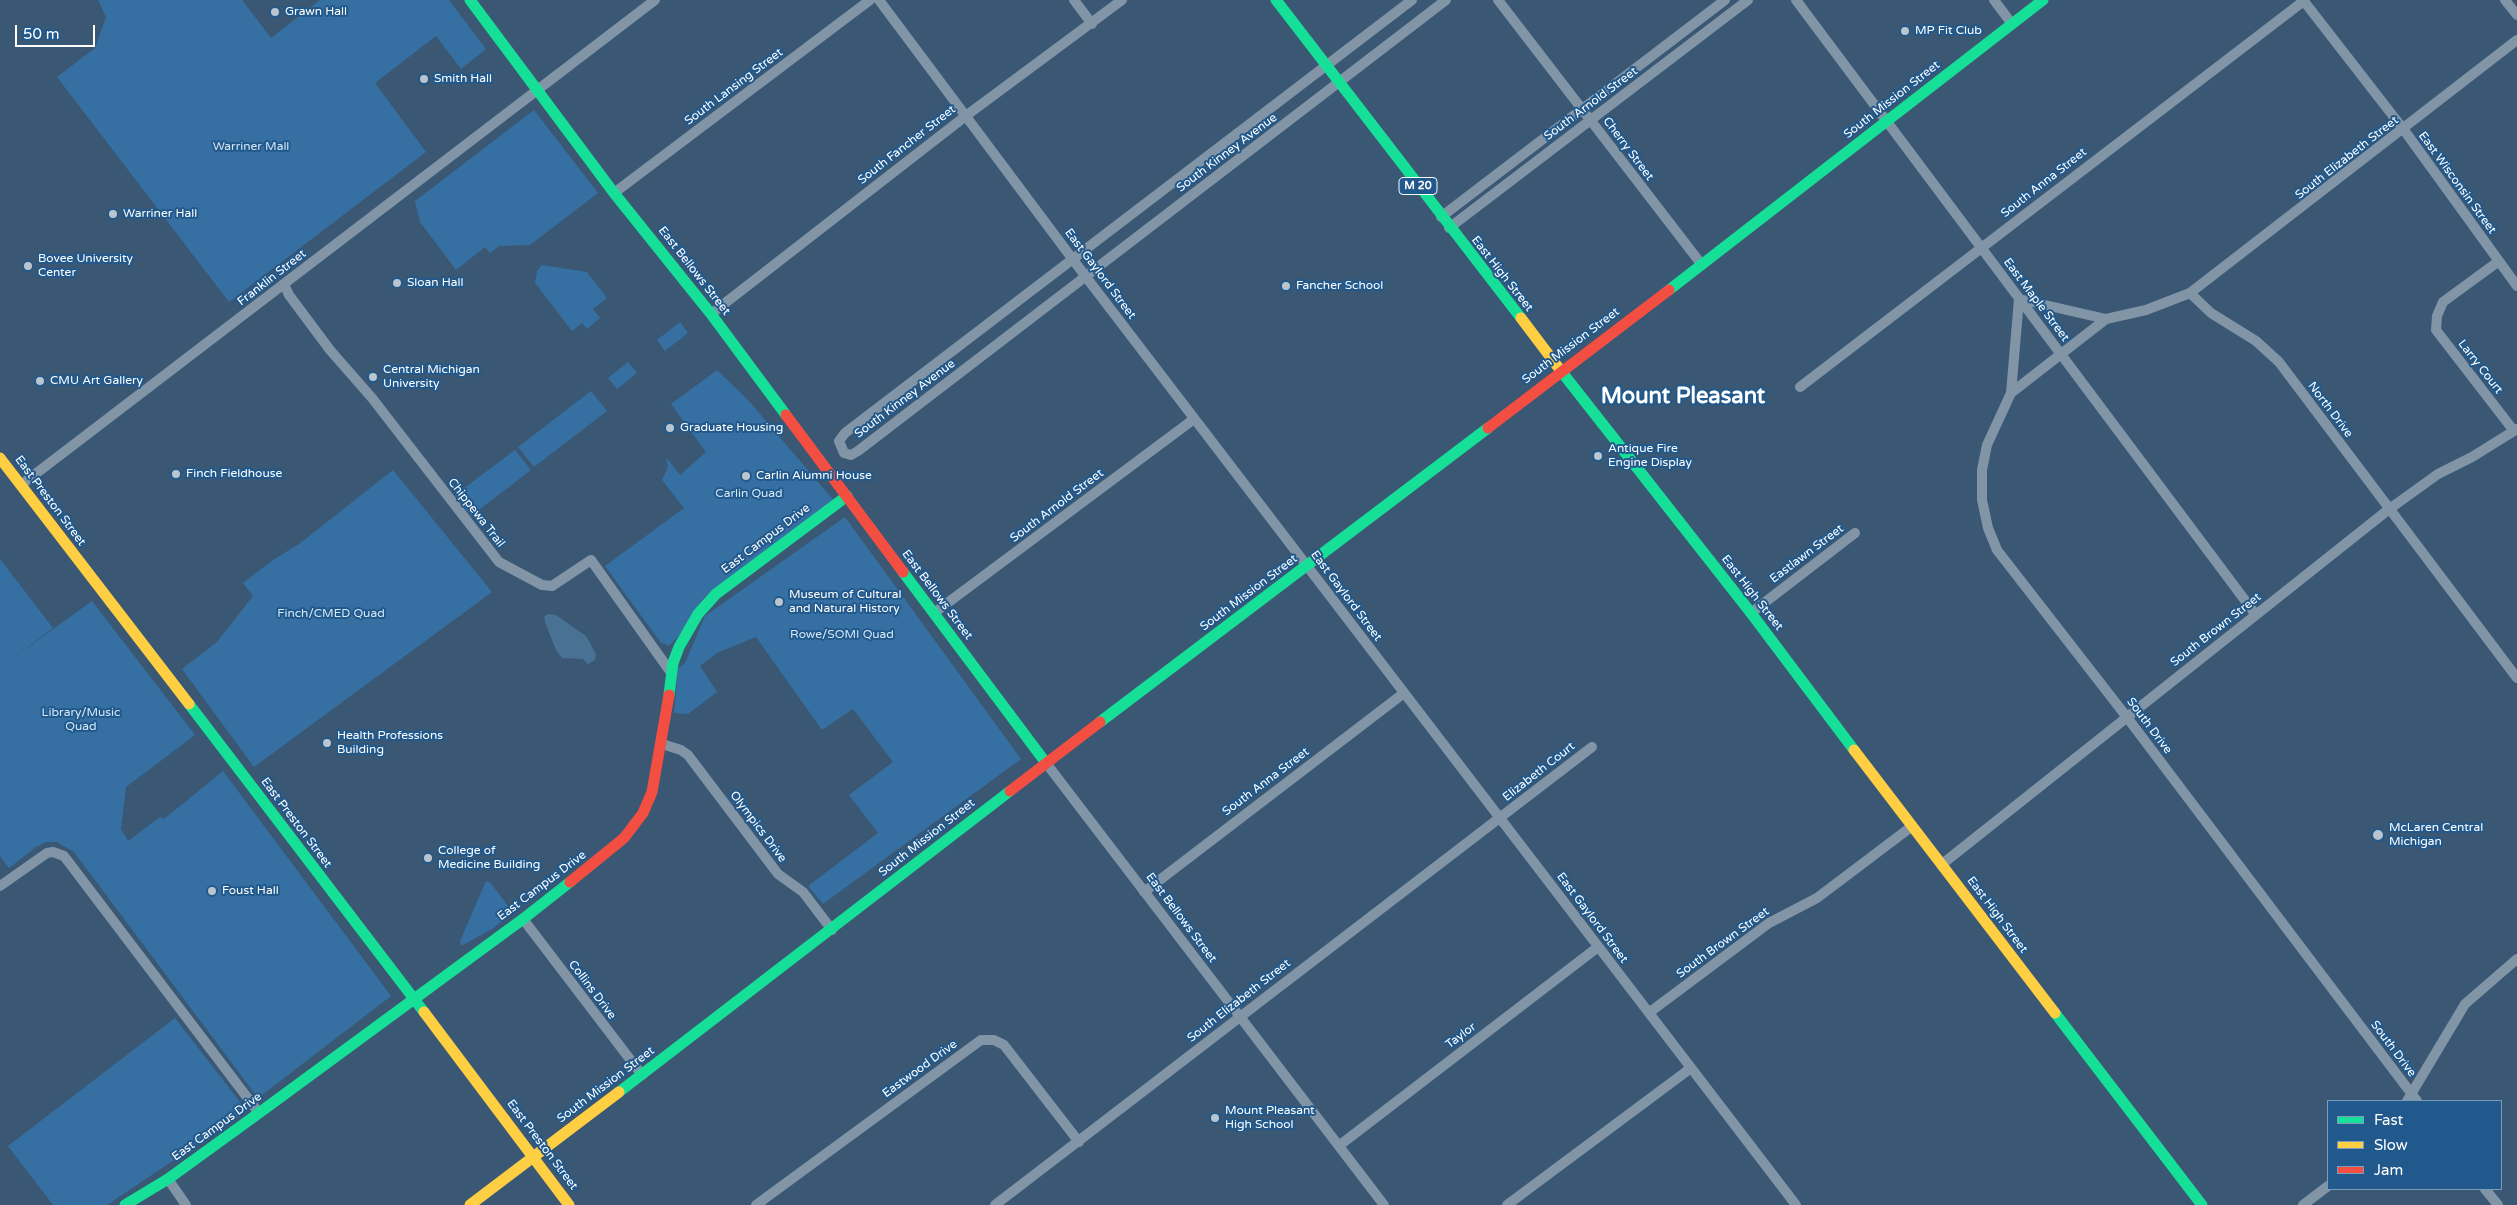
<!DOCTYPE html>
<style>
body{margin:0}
#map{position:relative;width:2517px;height:1205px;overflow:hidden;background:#3a5874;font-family:"Varela Round",sans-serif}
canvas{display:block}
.legend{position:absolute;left:2327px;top:1100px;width:175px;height:90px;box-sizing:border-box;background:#21598c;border:1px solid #7a9bba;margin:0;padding:6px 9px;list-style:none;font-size:15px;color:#fff}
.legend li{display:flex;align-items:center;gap:10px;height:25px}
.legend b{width:25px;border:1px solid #7a9bba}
.scale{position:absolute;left:15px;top:25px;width:80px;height:22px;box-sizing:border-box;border:2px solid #fff;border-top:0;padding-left:6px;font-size:15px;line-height:18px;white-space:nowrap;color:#fff;-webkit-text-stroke:4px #21598c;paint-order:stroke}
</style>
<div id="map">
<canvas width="2517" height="1205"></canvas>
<ul class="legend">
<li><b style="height:6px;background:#16e098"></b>Fast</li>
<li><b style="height:6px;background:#ffcf43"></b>Slow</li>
<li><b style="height:6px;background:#f24e42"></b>Jam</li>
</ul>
<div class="scale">50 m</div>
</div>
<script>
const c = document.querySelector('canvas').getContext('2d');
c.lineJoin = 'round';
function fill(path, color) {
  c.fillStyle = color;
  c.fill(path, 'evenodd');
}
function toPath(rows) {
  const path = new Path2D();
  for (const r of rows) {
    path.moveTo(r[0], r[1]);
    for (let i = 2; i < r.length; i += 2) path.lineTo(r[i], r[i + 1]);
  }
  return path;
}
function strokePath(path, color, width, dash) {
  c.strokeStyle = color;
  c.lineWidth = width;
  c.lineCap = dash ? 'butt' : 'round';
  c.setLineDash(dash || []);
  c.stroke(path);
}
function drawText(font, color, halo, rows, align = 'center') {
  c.font = font + ' "Varela Round",sans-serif';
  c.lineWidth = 4;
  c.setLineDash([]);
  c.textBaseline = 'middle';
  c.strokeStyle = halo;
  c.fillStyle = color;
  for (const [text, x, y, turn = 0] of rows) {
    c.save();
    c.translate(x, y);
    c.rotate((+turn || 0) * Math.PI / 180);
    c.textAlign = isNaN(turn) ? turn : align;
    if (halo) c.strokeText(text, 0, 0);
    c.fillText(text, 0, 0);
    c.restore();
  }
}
fill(toPath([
 [98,0,242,0,271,38,320,0,449,0,486,49,461,69,436,36,375,83,426,152,229,302,57,77,95,48,106,17],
 [534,110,598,193,530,245,499,246,490,253,485,247,456,270,420,222,415,201],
 [542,265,587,272,607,298,593,309,600,318,587,329,582,323,572,331,535,283,537,271],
 [680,322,688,333,665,351,657,340],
 [628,362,637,373,617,389,608,378],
 [717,370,748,400,836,503,726,586,669,646,661,643,605,566,684,508,662,480,668,467,666,457,680,475,706,452,671,404],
 [591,391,607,411,534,467,518,447],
 [515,450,531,470,471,516,455,495],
 [393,470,492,592,254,767,182,669,217,642,253,596,243,583,273,560,299,544],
 [845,517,1021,759,823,904,808,886,878,833,849,795,893,762,853,709,822,730,756,637,717,653,700,666,717,692,688,714,674,713,678,668,685,663,705,616],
 [0,559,53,628,9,661,92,601,195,735,126,787,121,829,128,841,160,817,164,819,223,771,391,996,258,1098,74,852,57,842,46,842,36,847,9,868,0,856],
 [486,881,490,882,513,913,492,929,461,946,460,941],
 [175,1018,247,1111,107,1205,53,1205,8,1146]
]), '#366fa2');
fill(toPath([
 [548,614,556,615,586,636,596,654,595,660,588,664,583,659,562,658,556,650,546,625,544,617]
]), '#497193');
strokePath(toPath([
 [879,0,1086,277,1796,1205],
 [1074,0,1092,24],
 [1412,0,845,433,839,441,844,453,851,455,858,451,1446,0],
 [1498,0,1702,265],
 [1796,0,2256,615],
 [1994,0,2012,24],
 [2303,0,2404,130,2517,286],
 [2505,0,2517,15],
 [614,193,870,0],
 [1441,217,1725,0],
 [1449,228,1748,0],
 [2499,261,2443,302,2437,316,2436,330,2514,431],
 [284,284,289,295,330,350,372,398,499,562,542,585,552,586,591,560,672,674],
 [2190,293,2517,40],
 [711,314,967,115,1122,0],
 [1800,387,2305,0],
 [2011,393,2019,299,2106,319],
 [21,485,655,0],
 [934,613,1194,419],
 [1751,613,1855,533],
 [662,744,681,750,688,755,778,874,803,892,832,930],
 [1046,763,1384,1205],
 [1941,865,2388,510,2438,474,2472,457,2517,429],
 [0,886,47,853,53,852,64,856,259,1113],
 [1144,892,1404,693],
 [523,919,642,1075],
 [1650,1012,1769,923,1817,898,1911,827],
 [2407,1101,2465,1004,2517,959],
 [2417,1101,2126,716,1997,550,1988,528,1982,500,1982,470,1987,445,2011,393,2106,319,2146,310,2190,293,2211,313,2256,341,2279,362,2517,678],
 [1340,1145,1598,947],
 [168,1179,186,1205],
 [2485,1189,2498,1205],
 [756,1205,981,1040,994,1040,1004,1045,1079,1142],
 [995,1205,1592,747],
 [1507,1205,1691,1068],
 [2303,1205,2328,1186]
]), '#8195a7', 10);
strokePath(toPath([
 [470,0,614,193,711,314,786,415],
 [1276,0,1521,318],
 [1669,290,2043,0],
 [1561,371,1751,613,1854,750],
 [903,572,1046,763],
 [669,695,673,663,679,647,698,614,716,594,847,496],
 [189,704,424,1012],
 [1100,722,1488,428],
 [2055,1013,2202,1205],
 [619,1092,1010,791],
 [125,1205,168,1179,259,1113,523,919,570,882]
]), '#16e098', 11);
strokePath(toPath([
 [1521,318,1561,371],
 [0,458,189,704],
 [1854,750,2055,1013],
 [424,1012,569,1205],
 [470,1205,619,1092]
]), '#ffcf43', 11);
strokePath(toPath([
 [786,415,903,572],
 [1488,428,1669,290],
 [1010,791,1100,722],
 [570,882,624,838,643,813,652,792,669,695]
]), '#f24e42', 11);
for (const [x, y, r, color] of [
 [275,12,5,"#bac5ce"],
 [1905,31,5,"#bac5ce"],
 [424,79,5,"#bac5ce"],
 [113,214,5,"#bac5ce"],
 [28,266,5,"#bac5ce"],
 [397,283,5,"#bac5ce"],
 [1286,286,5,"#bac5ce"],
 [373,377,5,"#bac5ce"],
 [40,381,5,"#bac5ce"],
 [670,428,5,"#bac5ce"],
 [1598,456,5,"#bac5ce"],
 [176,474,5,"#bac5ce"],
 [746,476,5,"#bac5ce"],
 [779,602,5,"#bac5ce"],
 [327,743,5,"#bac5ce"],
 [2378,835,6,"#bac5ce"],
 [428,858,5,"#bac5ce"],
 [212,891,5,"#bac5ce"],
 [1215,1118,5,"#bac5ce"]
]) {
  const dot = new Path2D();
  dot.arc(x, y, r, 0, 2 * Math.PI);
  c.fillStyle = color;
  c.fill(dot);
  strokePath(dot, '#21598c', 2);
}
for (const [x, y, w] of [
 [1418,186,38]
]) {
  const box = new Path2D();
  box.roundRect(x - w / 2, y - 8.5, w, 17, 4);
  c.fillStyle = '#21598c';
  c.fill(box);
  strokePath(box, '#fff', 1);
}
drawText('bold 11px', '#fff', null, [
 ["M 20",1418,186]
]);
drawText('12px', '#fff', '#21598c', [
 ["Grawn Hall",285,12],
 ["MP Fit Club",1915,31],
 ["Smith Hall",434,79],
 ["Warriner Hall",123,214],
 ["Bovee University",38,259],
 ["Center",38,273],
 ["Sloan Hall",407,283],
 ["Fancher School",1296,286],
 ["Central Michigan",383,370],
 ["University",383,384],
 ["CMU Art Gallery",50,381],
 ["Graduate Housing",680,428],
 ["Antique Fire",1608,449],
 ["Engine Display",1608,463],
 ["Finch Fieldhouse",186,474],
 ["Carlin Alumni House",756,476],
 ["Museum of Cultural",789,595],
 ["and Natural History",789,609],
 ["Health Professions",337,736],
 ["Building",337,750],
 ["McLaren Central",2389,828],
 ["Michigan",2389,842],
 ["College of",438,851],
 ["Medicine Building",438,865],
 ["Foust Hall",222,891],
 ["Mount Pleasant",1225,1111],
 ["High School",1225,1125]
], 'left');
drawText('12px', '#fff', '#21598c', [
 ["South Lansing Street",734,87,-37],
 ["South Mission Street",1892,100,-38],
 ["South Arnold Street",1591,104,-37],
 ["South Fancher Street",907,145,-38],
 ["Cherry Street",1628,149,53],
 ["South Kinney Avenue",1227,153,-37],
 ["South Elizabeth Street",2347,158,-38],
 ["South Anna Street",2044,183,-38],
 ["East Wisconsin Street",2457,183,54],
 ["East Bellows Street",694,271,52],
 ["East Gaylord Street",1100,274,53],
 ["East High Street",1502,274,52],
 ["Franklin Street",272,278,-38],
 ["East Maple Street",2036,300,53],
 ["South Mission Street",1571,346,-37],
 ["Larry Court",2480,367,52],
 ["South Kinney Avenue",905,399,-37],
 ["North Drive",2330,410,53],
 ["East Preston Street",50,501,53],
 ["South Arnold Street",1057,506,-37],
 ["Chippewa Trail",476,513,52],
 ["East Campus Drive",766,539,-37],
 ["Eastlawn Street",1807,554,-37],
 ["South Mission Street",1249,593,-37],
 ["East High Street",1752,593,52],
 ["East Bellows Street",937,595,53],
 ["East Gaylord Street",1346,596,53],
 ["South Brown Street",2216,630,-38],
 ["South Drive",2149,726,53],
 ["Elizabeth Court",1539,772,-38],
 ["South Anna Street",1266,782,-37],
 ["East Preston Street",296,823,53],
 ["Olympics Drive",758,827,53],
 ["South Mission Street",927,838,-38],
 ["East Campus Drive",542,886,-37],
 ["East High Street",1997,915,53],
 ["East Bellows Street",1181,918,53],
 ["East Gaylord Street",1592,918,53],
 ["South Brown Street",1723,943,-36],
 ["Collins Drive",592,990,53],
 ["South Elizabeth Street",1239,1001,-38],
 ["Taylor",1461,1036,-37],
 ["South Drive",2393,1049,53],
 ["Eastwood Drive",920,1069,-36],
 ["South Mission Street",606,1085,-37],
 ["East Campus Drive",217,1127,-36],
 ["East Preston Street",542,1145,53]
]);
drawText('12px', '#d4e8f8', '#21598c', [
 ["Warriner Mall",251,147],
 ["Carlin Quad",749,494],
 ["Finch/CMED Quad",331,614],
 ["Rowe/SOMI Quad",842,635],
 ["Library/Music",81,713],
 ["Quad",81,727]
]);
drawText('bold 22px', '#fff', '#21598c', [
 ["Mount Pleasant",1683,397]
]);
</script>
